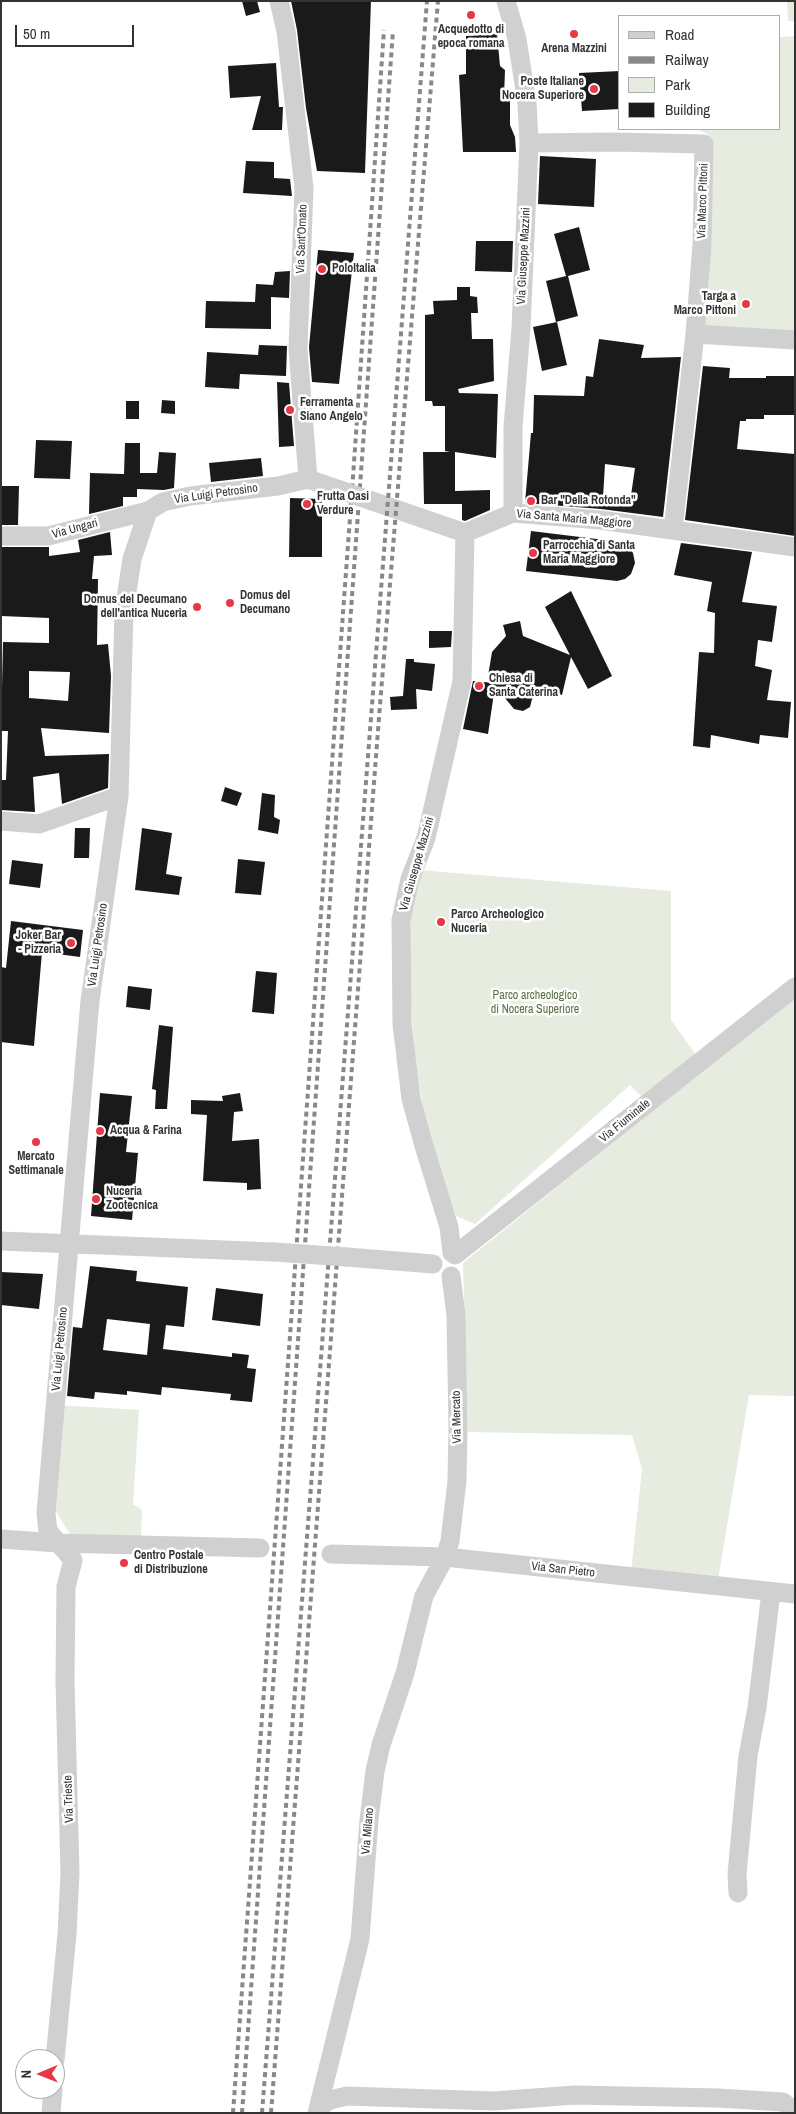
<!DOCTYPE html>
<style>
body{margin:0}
#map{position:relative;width:796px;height:2114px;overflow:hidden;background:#fff;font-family:"Archivo Narrow",sans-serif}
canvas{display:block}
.frame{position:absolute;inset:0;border:2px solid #333;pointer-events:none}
.legend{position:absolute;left:618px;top:15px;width:162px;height:115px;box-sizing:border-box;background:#fff;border:1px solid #adadad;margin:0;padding:6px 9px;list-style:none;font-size:15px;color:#333}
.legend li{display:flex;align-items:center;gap:10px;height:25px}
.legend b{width:25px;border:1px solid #adadad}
.north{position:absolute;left:15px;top:2049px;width:50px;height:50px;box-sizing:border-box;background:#fff;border:1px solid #adadad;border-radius:50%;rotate:269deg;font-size:14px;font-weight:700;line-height:20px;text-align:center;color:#333}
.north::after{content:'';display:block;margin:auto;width:18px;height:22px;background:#e63946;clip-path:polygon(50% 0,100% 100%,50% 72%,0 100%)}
.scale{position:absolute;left:15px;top:25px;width:119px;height:22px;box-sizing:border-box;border:2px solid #333;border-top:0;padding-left:6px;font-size:15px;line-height:18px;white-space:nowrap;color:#333;-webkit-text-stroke:4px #fff;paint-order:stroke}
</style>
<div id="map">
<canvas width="796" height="2114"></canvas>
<div class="frame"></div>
<ul class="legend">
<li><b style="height:6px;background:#d0d0d0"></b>Road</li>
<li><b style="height:6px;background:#888"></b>Railway</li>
<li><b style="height:14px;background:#e6ecdf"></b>Park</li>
<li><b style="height:14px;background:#1a1a1a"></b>Building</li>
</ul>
<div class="north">N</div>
<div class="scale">50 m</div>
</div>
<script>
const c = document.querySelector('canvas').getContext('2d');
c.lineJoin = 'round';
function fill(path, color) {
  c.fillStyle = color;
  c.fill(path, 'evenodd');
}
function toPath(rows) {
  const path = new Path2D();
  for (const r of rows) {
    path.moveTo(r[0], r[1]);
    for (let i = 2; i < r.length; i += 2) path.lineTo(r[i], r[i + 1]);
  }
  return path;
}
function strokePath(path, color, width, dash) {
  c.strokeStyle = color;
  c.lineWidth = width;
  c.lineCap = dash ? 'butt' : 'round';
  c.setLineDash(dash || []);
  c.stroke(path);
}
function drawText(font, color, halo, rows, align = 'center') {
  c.font = font + ' "Archivo Narrow",sans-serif';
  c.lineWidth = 5;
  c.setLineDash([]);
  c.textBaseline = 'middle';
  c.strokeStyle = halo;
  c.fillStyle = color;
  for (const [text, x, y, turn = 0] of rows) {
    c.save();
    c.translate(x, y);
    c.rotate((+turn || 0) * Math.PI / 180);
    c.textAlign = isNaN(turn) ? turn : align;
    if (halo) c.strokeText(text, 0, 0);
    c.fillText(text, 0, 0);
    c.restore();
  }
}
fill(toPath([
 [787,1,795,1,795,21,788,21],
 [795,36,795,335,702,329,709,135,697,129,780,129,780,37],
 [419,870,671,891,671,1020,696,1055,643,1098,630,1085,475,1224,456,1216,426,1128,414,1053,409,970,411,915],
 [795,996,795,1396,749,1395,717,1586,631,1572,642,1469,632,1435,468,1432,463,1263],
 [58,1405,139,1410,133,1504,142,1510,141,1538,70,1534,53,1507]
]), '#e6ecdf');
fill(toPath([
 [242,1,257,1,260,12,246,16],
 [291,1,371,1,365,173,317,171,306,108,297,30],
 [497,34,500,66,505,70,504,97,510,98,510,125,515,137,516,152,463,152,459,75,466,74,466,36],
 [276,63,279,107,283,107,282,130,252,130,261,96,230,98,228,66],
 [620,71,620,109,582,111,579,73],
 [540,156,596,159,594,207,538,204],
 [246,161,274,162,274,178,290,179,292,196,243,193],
 [579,227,590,270,568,276,578,316,556,322,546,281,566,276,554,234],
 [476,241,513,241,512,272,475,271],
 [318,250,354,253,339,384,312,382,309,347],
 [290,271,289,298,271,297,271,329,205,328,206,301,255,302,256,284,273,285,275,272],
 [457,287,470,287,470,296,477,297,478,313,471,313,472,339,493,339,494,381,458,389,459,393,498,394,496,458,455,452,455,491,490,490,490,510,465,521,462,520,462,504,424,504,423,452,450,452,445,451,445,406,433,406,432,401,425,401,425,315,434,314,433,301,457,300],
 [557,322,567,365,542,371,533,327],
 [599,339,644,345,641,358,681,357,663,517,601,509,525,503,531,433,533,433,534,395,584,396,586,376,593,377],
 [605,464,635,468,630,502,603,498],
 [259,345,287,346,286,376,240,374,239,389,205,387,207,352,258,355],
 [703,366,730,368,729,378,766,378,766,376,795,376,795,415,764,415,764,419,746,419,746,421,740,421,737,449,795,454,795,536,685,520],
 [277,382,289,383,294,446,279,447],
 [162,400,175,401,175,414,161,413],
 [126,401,139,401,139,419,126,419],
 [36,440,72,441,70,479,34,478],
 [125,443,140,443,140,473,157,473,159,452,176,453,174,488,164,490,137,489,137,497,123,497,123,506,89,514,90,473,124,474],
 [261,458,263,476,211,482,209,463],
 [1,486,19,486,18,525,1,525],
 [290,498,322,499,322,557,289,557],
 [531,531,621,542,628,546,633,553,635,563,631,574,625,579,617,581,526,571],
 [110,532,112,555,94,556,92,579,98,579,97,645,108,644,111,676,109,733,41,728,45,756,109,754,108,788,62,804,59,773,33,777,35,812,1,810,1,780,6,780,8,731,1,731,3,642,49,643,49,618,1,616,1,547,49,547,49,556,80,552,78,540],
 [29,671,70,672,68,701,29,698],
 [681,543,752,552,742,602,777,606,772,642,758,640,755,666,772,670,767,700,791,702,788,738,760,735,759,744,711,735,710,748,693,746,699,652,714,653,715,613,707,611,712,582,674,575],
 [571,591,612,676,588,689,571,657,562,695,541,689,532,699,530,707,523,711,514,709,495,686,488,734,463,729,473,681,494,683,488,676,492,652,506,636,503,625,520,621,523,636,570,655,545,607],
 [429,631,452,631,451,647,429,648],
 [406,659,414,659,414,662,435,664,432,691,416,689,417,709,391,710,390,697,403,696],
 [225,787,242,793,237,806,221,801],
 [262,793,275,795,274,817,280,820,278,834,258,830],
 [75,828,90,828,89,858,74,858],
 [142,828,172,833,166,874,182,877,179,895,135,890],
 [238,859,265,862,261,895,235,893],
 [12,860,43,864,40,888,9,884],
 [11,921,83,930,80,957,42,952,34,1046,1,1042,1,967,6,968],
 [256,971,277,973,274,1014,252,1012],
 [128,986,152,989,150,1010,126,1007],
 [159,1025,173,1027,167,1109,155,1109,156,1090,152,1089],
 [100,1093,132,1096,126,1152,138,1153,132,1220,91,1216],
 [240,1093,243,1111,234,1112,232,1141,259,1139,261,1189,247,1190,247,1183,203,1181,207,1115,191,1114,191,1100,223,1101,222,1096],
 [90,1266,137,1271,136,1281,188,1287,184,1327,166,1325,163,1349,232,1357,232,1353,249,1355,247,1368,256,1369,252,1402,230,1400,231,1394,162,1387,161,1395,127,1391,127,1395,95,1392,94,1399,67,1396,73,1327,82,1328],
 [107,1319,150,1324,147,1355,103,1350],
 [1,1272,43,1274,39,1309,1,1305],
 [216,1288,263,1294,260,1326,212,1320]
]), '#1a1a1a');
strokePath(toPath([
 [279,1,286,31,304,188,298,349,308,479],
 [506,1,517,39,527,103,529,143,521,328,513,427,513,513],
 [529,143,613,142,704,144,702,244,695,334,795,340],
 [308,479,340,490],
 [372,501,465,533,513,513,600,520,795,547],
 [673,530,695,334],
 [1,536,48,536,148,511],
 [1,821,39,824,119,796],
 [1,1241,274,1252],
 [452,1253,449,1227,424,1146,411,1099,402,1024,401,920,410,879,426,838,462,681,465,533],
 [455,1255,795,987],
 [347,1257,433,1264],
 [1,1539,58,1543,260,1548],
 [331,1554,445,1557,795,1594],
 [738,1893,737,1874,748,1756,757,1708,771,1592],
 [55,2060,67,1934,70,1873,65,1681,66,1587,73,1560,48,1531,46,1513,90,1001,119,796,124,611,132,559,148,511,163,502,190,496,278,486,308,479],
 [319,2107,330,2100,347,2096,494,2101,575,2095,718,2098,783,2102,795,2112],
 [51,2113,53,2089],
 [317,2113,360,1939,369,1820,375,1771,381,1745,405,1673,424,1596,445,1557,450,1541,457,1481,458,1429,456,1315,451,1276]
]), '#d0d0d0', 19);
strokePath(toPath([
 [233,2113,353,477,384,30],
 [242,2113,393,31],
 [262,2113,427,1],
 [271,2113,380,705,438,1]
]), '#888', 4, [5, 4]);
strokePath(toPath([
 [340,490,372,501],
 [274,1252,347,1257]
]), '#d0d0d0', 19);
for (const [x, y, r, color] of [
 [471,15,5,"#e63946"],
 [574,34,5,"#e63946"],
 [594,89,5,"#e63946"],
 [322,269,5,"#e63946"],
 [746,304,5,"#e63946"],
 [290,410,5,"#e63946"],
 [531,501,5,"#e63946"],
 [307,504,5,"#e63946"],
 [533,553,5,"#e63946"],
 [230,603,5,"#e63946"],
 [197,607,5,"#e63946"],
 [479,686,5,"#e63946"],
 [441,922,5,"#e63946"],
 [71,943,5,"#e63946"],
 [100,1131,5,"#e63946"],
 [36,1142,5,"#e63946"],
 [96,1199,5,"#e63946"],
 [124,1563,5,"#e63946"]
]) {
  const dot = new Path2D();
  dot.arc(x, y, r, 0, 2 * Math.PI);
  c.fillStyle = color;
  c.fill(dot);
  strokePath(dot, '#fff', 2);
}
drawText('bold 12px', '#333', '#fff', [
 ["Acquedotto di",471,30,"center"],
 ["epoca romana",471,44,"center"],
 ["Arena Mazzini",574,49,"center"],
 ["Poste Italiane",584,82,"right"],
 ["Nocera Superiore",584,96,"right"],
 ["PoloItalia",332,269],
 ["Targa a",736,297,"right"],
 ["Marco Pittoni",736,311,"right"],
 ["Ferramenta",300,403],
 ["Siano Angelo",300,417],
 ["Frutta Oasi",317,497],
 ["Verdure",317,511],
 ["Bar \"Della Rotonda\"",541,501],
 ["Parrocchia di Santa",543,546],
 ["Maria Maggiore",543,560],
 ["Domus del",240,596],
 ["Decumano",240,610],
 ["Domus del Decumano",187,600,"right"],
 ["dell'antica Nuceria",187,614,"right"],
 ["Chiesa di",489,679],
 ["Santa Caterina",489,693],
 ["Parco Archeologico",451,915],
 ["Nuceria",451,929],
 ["Joker Bar",61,936,"right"],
 ["- Pizzeria",61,950,"right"],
 ["Acqua & Farina",110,1131],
 ["Mercato",36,1157,"center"],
 ["Settimanale",36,1171,"center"],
 ["Nuceria",106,1192],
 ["Zootecnica",106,1206],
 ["Centro Postale",134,1556],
 ["di Distribuzione",134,1570]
], 'left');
drawText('12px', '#333', '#fff', [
 ["Via Marco Pittoni",703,201,-88],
 ["Via Sant'Ornato",302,239,-88],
 ["Via Giuseppe Mazzini",524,256,-87],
 ["Via Luigi Petrosino",216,494,-8],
 ["Via Santa Maria Maggiore",574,519,5],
 ["Via Ungari",75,529,-15],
 ["Via Giuseppe Mazzini",417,864,-74],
 ["Via Luigi Petrosino",98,945,-82],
 ["Via Fiuminale",625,1121,-39],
 ["Via Luigi Petrosino",60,1349,-85],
 ["Via Mercato",457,1417,-91],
 ["Via San Pietro",563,1570,6],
 ["Via Trieste",69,1799,-92],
 ["Via Milano",368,1831,-85]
]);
drawText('12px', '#56703f', '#fff', [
 ["Parco archeologico",535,996],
 ["di Nocera Superiore",535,1010]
]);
</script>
